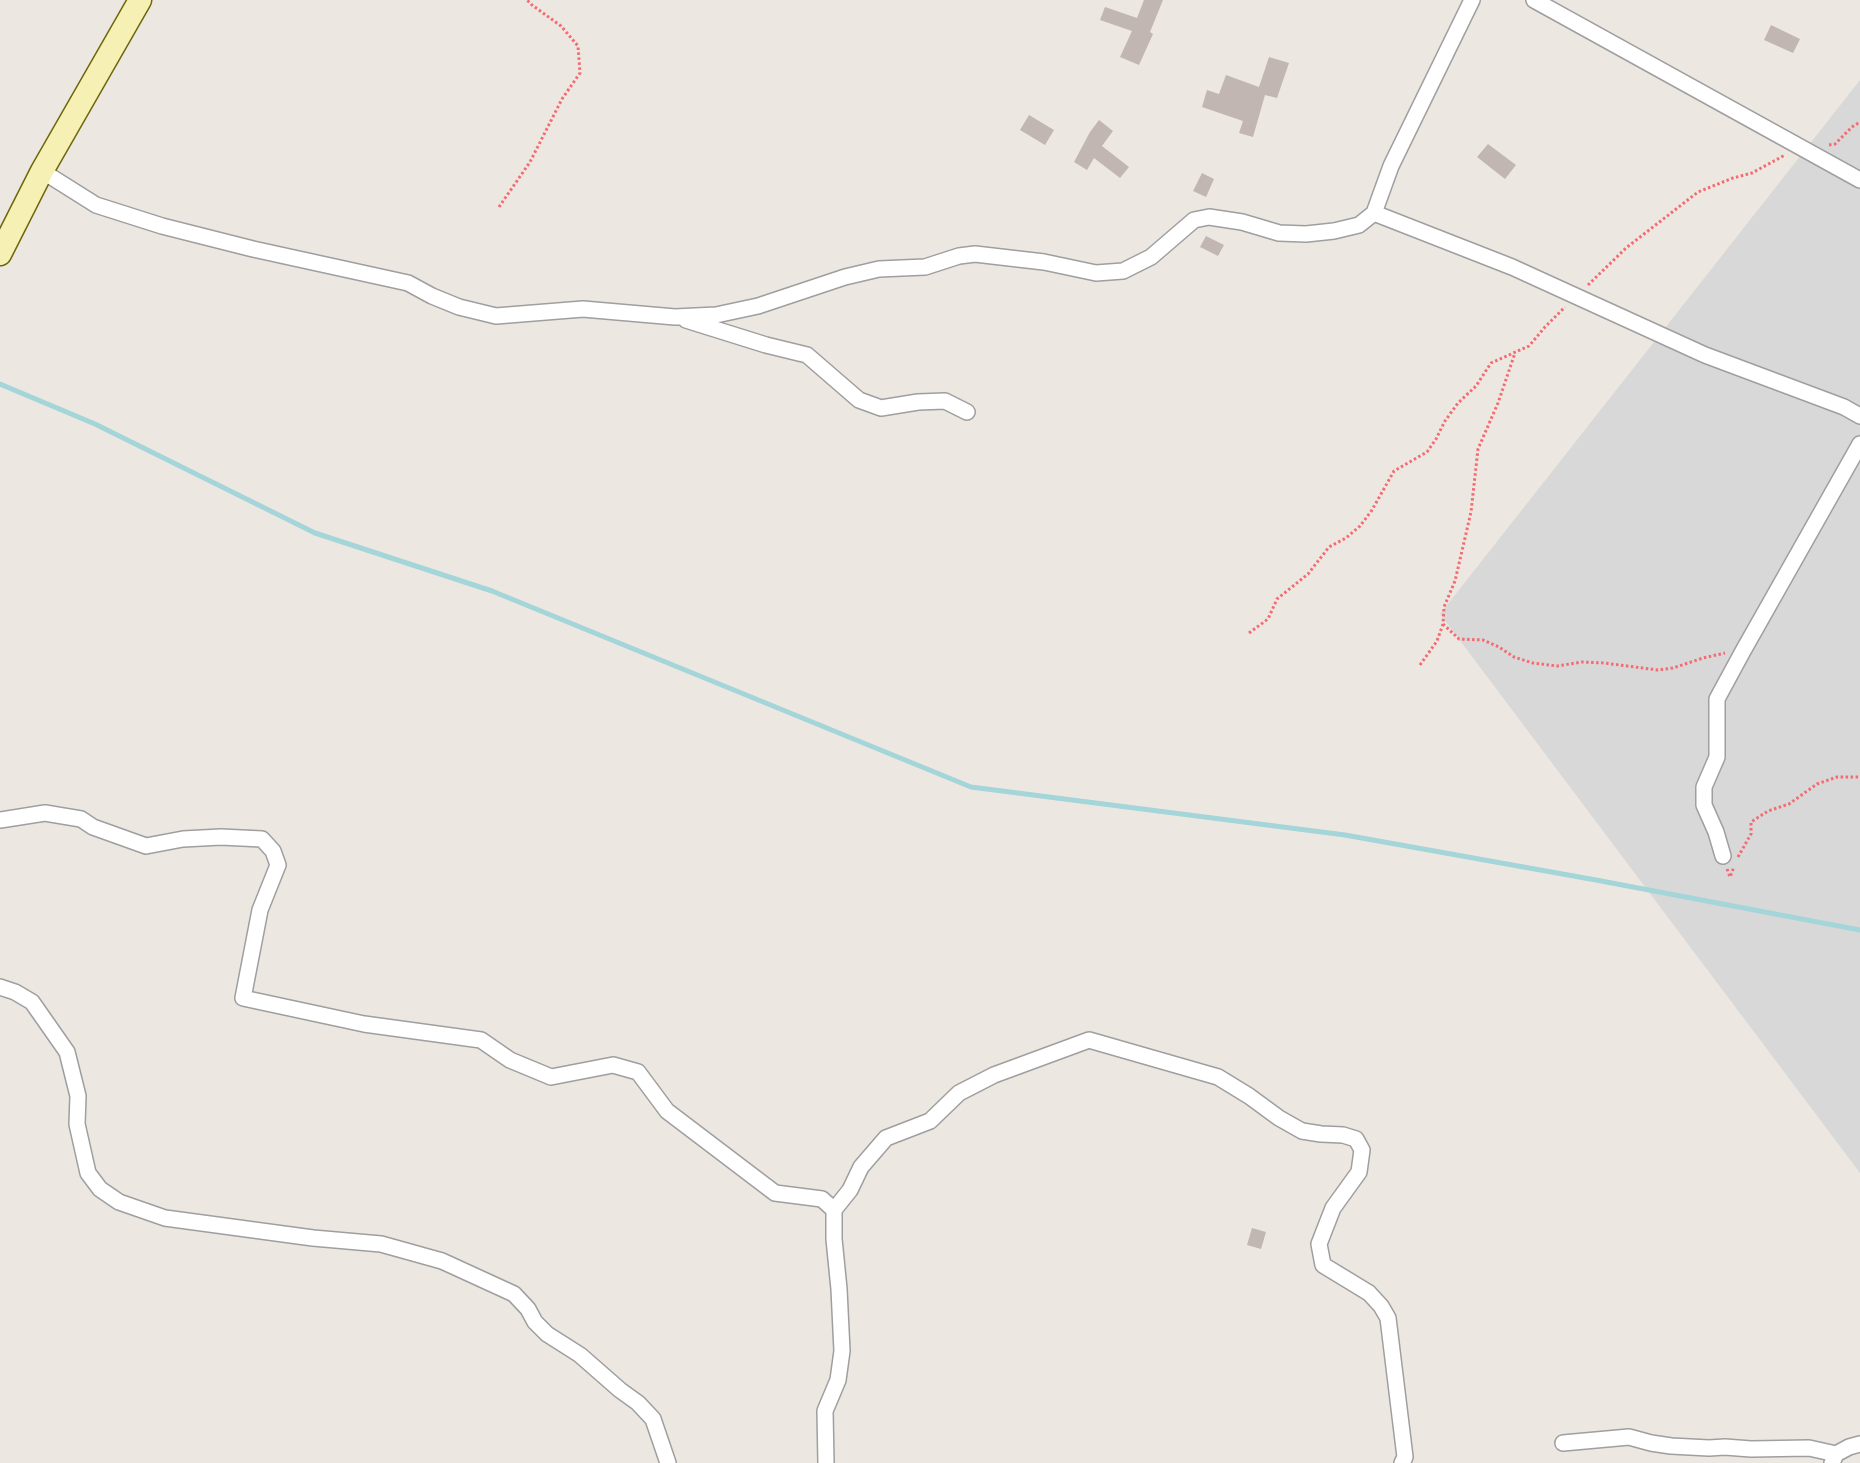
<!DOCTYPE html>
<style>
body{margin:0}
canvas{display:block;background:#ede7e1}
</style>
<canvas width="1860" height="1463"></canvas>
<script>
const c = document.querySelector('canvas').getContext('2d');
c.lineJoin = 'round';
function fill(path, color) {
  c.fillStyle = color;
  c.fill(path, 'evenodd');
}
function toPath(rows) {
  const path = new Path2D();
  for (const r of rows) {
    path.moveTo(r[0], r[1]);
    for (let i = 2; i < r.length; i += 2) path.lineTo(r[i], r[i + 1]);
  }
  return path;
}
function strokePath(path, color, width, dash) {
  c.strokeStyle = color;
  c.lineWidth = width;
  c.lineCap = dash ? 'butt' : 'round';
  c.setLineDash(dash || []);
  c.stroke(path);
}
fill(toPath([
 [1860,80,1860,1173,1440,614]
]), '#d9d8d8');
strokePath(toPath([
 [0,384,95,424,315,533,492,591,971,787,1345,835,1596,880,1860,930]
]), '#a3d5d9', 5);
fill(toPath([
 [1144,0,1163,0,1150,32,1153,34,1139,65,1120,57,1132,31,1100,20,1105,7,1137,18],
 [1771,25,1800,39,1793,53,1764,40],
 [1269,57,1289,63,1277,98,1265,95,1253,137,1239,133,1243,121,1202,107,1207,90,1219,94,1226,75,1259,87],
 [1029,115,1054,130,1045,145,1020,130],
 [1099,120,1113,131,1102,146,1129,167,1120,178,1094,158,1087,170,1074,162,1090,132],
 [1488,144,1516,165,1505,179,1477,157],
 [1202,173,1214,179,1206,197,1193,191],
 [1206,236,1224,245,1218,256,1200,247],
 [1252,1228,1266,1232,1261,1249,1247,1245]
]), '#c1b6b1');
const street = toPath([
 [1534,0,1860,180],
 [42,171,96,205,162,226,253,249,408,283,432,296,459,307,496,316,583,309,675,317,716,315,758,306,845,277,879,269,925,267,959,256,975,254,1044,262,1096,273,1123,271,1151,257,1194,220,1209,217,1242,222,1279,233,1306,234,1334,231,1359,225,1374,213,1391,166,1472,0],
 [1374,213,1512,267,1705,355,1844,407,1860,416],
 [686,320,766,345,807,355,859,400,881,408,918,402,945,401,967,412],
 [0,820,45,813,81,819,93,827,146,846,183,839,221,837,262,839,273,851,278,865,260,910,243,998,364,1024,481,1040,510,1060,551,1077,613,1065,638,1072,667,1111,775,1193,822,1199,834,1210,834,1239,839,1289,842,1351,838,1380,825,1411,826,1463],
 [1723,856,1716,832,1704,805,1704,787,1717,757,1717,699,1743,651,1860,444],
 [0,987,15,992,32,1002,67,1052,78,1096,77,1124,88,1173,100,1189,119,1202,165,1218,313,1238,381,1244,442,1261,514,1294,528,1309,535,1322,547,1334,580,1355,620,1390,638,1403,653,1419,668,1463],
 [834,1210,850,1190,861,1167,886,1138,930,1121,959,1093,994,1075,1089,1040,1218,1077,1249,1096,1279,1118,1302,1131,1321,1134,1343,1135,1356,1139,1362,1150,1359,1172,1333,1208,1319,1244,1323,1265,1369,1293,1381,1306,1388,1318,1405,1457,1402,1463],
 [1563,1443,1629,1437,1651,1443,1671,1446,1709,1448,1725,1447,1751,1449,1809,1448,1836,1454],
 [1832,1463,1836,1454,1849,1447,1860,1444]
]);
const secondary = toPath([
 [0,254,42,171,140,0]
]);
strokePath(street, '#9f9f9f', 18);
strokePath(secondary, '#6c6809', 25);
strokePath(toPath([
 [1829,145,1835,144,1852,127,1860,122],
 [499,207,530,162,562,99,580,73,578,46,561,26,532,5,527,0],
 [1588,285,1626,248,1698,192,1733,178,1752,173,1785,155],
 [1443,624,1459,639,1483,640,1499,647,1514,657,1533,663,1557,666,1582,662,1604,663,1658,670,1673,668,1703,658,1725,653],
 [1249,633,1268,619,1277,599,1308,574,1329,547,1346,538,1360,526,1372,510,1394,471,1427,452,1436,439,1445,421,1458,403,1476,386,1491,363,1529,346,1545,327,1565,307],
 [1420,665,1437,641,1443,624,1444,607,1455,581,1471,512,1478,449,1498,403,1515,353],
 [1738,857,1751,834,1751,822,1768,811,1789,804,1817,784,1837,777,1860,777],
 [1727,869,1730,877,1734,867]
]), '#f46b71', 3, [2.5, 2.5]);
strokePath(street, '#fff', 15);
strokePath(secondary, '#f6f0b5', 22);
</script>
